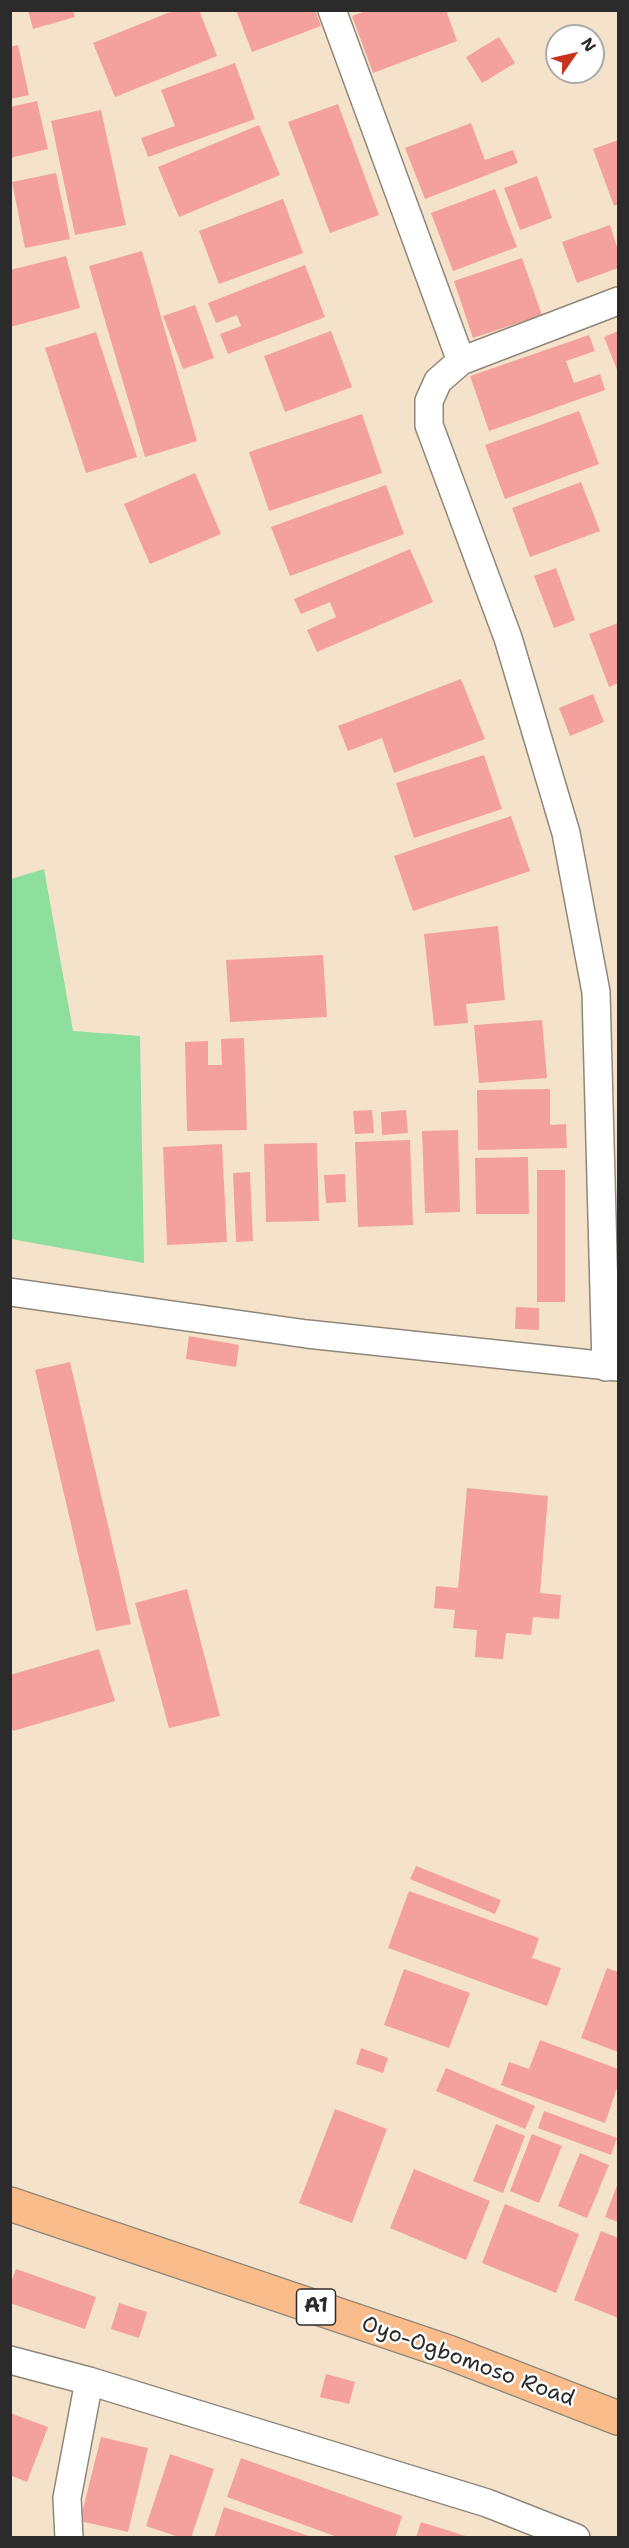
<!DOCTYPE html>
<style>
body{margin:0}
#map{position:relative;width:629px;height:2548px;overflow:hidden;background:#f4e3ca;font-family:"Shantell Sans",sans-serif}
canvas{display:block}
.frame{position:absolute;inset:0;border:12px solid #2b2b2b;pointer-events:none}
.north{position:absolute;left:545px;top:24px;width:60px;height:60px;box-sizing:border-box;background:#fff;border:2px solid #aaa;border-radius:50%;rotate:56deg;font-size:16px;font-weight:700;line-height:24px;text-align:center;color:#2b2b2b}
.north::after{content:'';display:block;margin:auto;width:21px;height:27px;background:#c8321e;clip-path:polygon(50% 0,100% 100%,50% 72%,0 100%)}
</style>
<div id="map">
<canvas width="629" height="2548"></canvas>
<div class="frame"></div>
<div class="north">N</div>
</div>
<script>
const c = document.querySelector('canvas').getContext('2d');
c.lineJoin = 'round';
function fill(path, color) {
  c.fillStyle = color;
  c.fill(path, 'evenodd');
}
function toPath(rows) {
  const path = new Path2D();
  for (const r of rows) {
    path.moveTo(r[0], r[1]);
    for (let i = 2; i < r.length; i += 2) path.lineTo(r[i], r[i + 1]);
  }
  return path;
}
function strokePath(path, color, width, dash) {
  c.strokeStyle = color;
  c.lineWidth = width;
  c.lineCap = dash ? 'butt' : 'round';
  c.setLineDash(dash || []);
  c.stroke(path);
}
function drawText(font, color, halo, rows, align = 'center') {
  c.font = font + ' "Shantell Sans",sans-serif';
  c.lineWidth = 5;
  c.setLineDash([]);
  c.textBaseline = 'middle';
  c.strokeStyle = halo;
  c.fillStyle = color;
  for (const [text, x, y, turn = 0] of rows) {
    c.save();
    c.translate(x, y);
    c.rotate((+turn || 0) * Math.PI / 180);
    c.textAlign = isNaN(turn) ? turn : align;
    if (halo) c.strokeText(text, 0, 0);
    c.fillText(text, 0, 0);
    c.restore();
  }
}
fill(toPath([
 [44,869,73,1031,140,1036,144,1263,11,1239,11,879]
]), '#8ede9d');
fill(toPath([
 [28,10,73,10,75,17,33,29],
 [175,10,199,10,217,56,115,97,93,43],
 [236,10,315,10,321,26,252,52],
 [368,10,446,10,457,41,373,73,352,16],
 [499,37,515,63,482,83,466,57],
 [18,45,29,95,10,99,10,47],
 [235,63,255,119,148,157,141,138,175,126,161,90],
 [37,101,48,149,10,158,10,107],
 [338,104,379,215,330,233,288,122],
 [101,110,126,225,75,235,51,121],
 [471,123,485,160,513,150,518,163,425,199,405,148],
 [259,125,280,175,179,217,158,167],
 [618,140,618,204,614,206,593,149],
 [56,173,70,239,25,248,12,182],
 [537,176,552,218,520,230,504,188],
 [495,189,517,247,453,271,431,213],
 [283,199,303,253,219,284,199,231],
 [610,225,618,250,618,268,577,283,562,242],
 [142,251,197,441,145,457,89,266],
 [66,256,80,308,10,327,10,270],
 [522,258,542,315,473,338,454,281],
 [305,265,325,317,228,354,220,334,241,326,237,315,216,323,208,303],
 [195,305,214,358,183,369,163,316],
 [331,331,352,387,285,412,264,356],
 [618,331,618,372,604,337],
 [96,332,137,457,86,473,45,348],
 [589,335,595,351,566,361,574,383,600,374,605,390,489,431,470,376],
 [579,411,599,464,505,499,485,445],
 [362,414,382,473,269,511,249,452],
 [195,473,221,534,150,564,124,504],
 [581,482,600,531,530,557,512,508],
 [386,485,404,534,290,576,271,527],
 [410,549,433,602,317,652,307,630,336,617,330,602,301,614,294,599],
 [556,568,575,620,554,628,534,576],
 [618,623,618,683,609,687,589,634],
 [461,679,485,739,394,773,382,738,348,751,338,726],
 [593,694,604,722,570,736,559,708],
 [484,755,502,809,414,838,396,783],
 [511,816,530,871,413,911,394,856],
 [498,926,505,1000,466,1004,468,1023,434,1026,424,934],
 [323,955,327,1017,230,1022,226,960],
 [542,1020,547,1078,479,1083,474,1025],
 [244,1038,247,1130,187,1131,185,1042,208,1041,208,1065,222,1065,221,1039],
 [550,1089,550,1125,566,1124,567,1148,478,1150,477,1090],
 [372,1110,374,1133,355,1134,353,1111],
 [406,1110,408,1133,382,1135,381,1112],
 [458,1130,460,1212,425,1213,422,1131],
 [410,1140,413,1225,358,1227,355,1142],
 [317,1143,319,1221,266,1222,264,1144],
 [222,1144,227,1242,167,1245,163,1147],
 [528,1157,529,1214,476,1214,475,1158],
 [537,1170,565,1170,565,1302,537,1302],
 [250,1172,253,1241,236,1242,233,1173],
 [345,1174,346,1202,326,1203,324,1175],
 [516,1307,539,1308,539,1330,515,1329],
 [189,1336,239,1345,236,1367,186,1359],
 [70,1362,131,1624,96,1631,35,1370],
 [467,1488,548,1496,540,1593,561,1595,559,1619,533,1617,531,1635,506,1633,503,1659,475,1657,477,1630,453,1628,455,1610,434,1608,436,1586,458,1588],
 [187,1589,220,1716,169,1728,135,1603],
 [99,1649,115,1701,13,1731,10,1722,10,1675],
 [416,1866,501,1900,495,1914,410,1879],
 [409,1891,539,1938,532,1958,561,1968,547,2006,388,1948],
 [607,1968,618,1972,618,2052,581,2038],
 [404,1969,470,1993,449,2048,384,2025],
 [540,2040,618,2069,618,2085,605,2123,501,2085,509,2062,529,2069],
 [361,2048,388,2058,383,2073,356,2064],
 [446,2068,535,2106,525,2129,436,2091],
 [335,2109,387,2129,352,2223,299,2203],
 [544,2111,617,2138,611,2155,538,2128],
 [496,2124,525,2136,503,2193,473,2181],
 [532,2134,562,2146,539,2203,510,2191],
 [580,2153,609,2165,587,2218,558,2206],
 [414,2169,490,2201,466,2260,390,2228],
 [618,2183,618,2222,605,2217],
 [505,2204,579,2234,556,2293,482,2263],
 [601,2231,618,2238,618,2318,574,2300],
 [16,2269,96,2297,85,2329,10,2303,10,2285],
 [119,2303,147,2312,139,2338,111,2329],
 [326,2374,355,2382,349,2404,320,2397],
 [10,2413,48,2427,27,2482,10,2475],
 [101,2437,148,2448,128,2532,80,2521],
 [170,2454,214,2469,191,2538,182,2538,146,2526],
 [241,2458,402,2516,395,2538,340,2538,227,2497],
 [224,2507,312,2537,312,2538,214,2538],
 [421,2522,469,2537,469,2538,416,2538]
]), '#f4a09c');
const minor = toPath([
 [332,10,461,361],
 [10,1292,307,1334,618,1367],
 [606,1367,596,992,566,833,508,638,429,425,429,401,438,381,461,361,618,301],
 [10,2360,89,2381,487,2503,576,2538],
 [69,2538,67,2498,89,2381]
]);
const trunk = toPath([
 [10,2204,448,2352,618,2418]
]);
strokePath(minor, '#90877a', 30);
strokePath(trunk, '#90877a', 36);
strokePath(minor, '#fff', 27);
strokePath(trunk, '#f9bc8a', 33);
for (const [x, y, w] of [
 [316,2307,39]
]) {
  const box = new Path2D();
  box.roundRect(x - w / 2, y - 18, w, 36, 4.5);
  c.fillStyle = '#fff';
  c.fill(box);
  strokePath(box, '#2b2b2b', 1.5);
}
drawText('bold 21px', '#2b2b2b', null, [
 ["A1",316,2307]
]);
drawText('22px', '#2b2b2b', '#fff', [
 ["Oyo-Ogbomoso Road",468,2362,20]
]);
</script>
